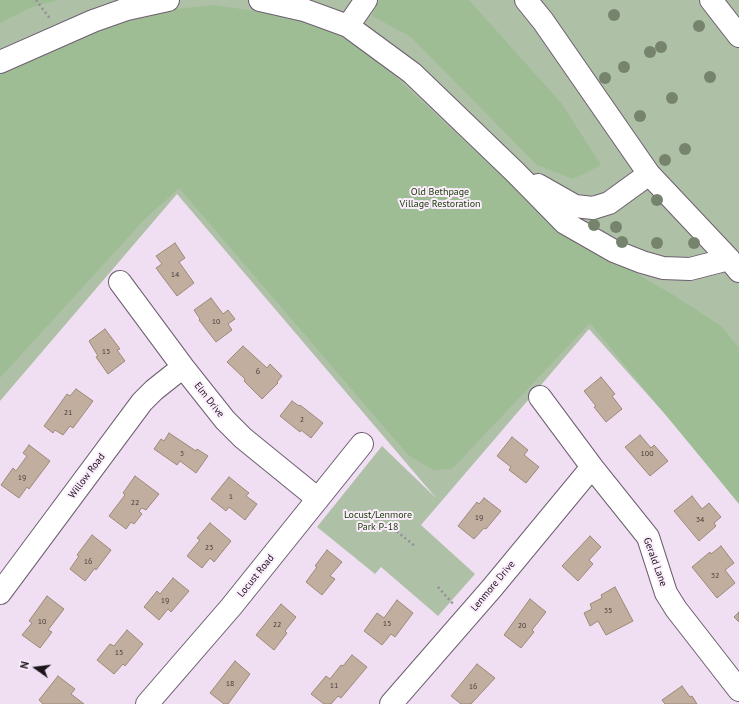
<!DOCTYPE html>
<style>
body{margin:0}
#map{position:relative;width:739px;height:704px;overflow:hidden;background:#f0dff3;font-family:"PT Sans",sans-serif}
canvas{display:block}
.north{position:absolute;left:16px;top:648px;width:40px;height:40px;-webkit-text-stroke:3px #fcedfd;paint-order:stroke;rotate:284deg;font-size:11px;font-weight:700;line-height:16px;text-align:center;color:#1b151b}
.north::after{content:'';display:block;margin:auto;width:14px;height:18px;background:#1b151b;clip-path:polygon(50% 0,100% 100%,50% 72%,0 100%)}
</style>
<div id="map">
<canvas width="739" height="704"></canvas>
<div class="north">N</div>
</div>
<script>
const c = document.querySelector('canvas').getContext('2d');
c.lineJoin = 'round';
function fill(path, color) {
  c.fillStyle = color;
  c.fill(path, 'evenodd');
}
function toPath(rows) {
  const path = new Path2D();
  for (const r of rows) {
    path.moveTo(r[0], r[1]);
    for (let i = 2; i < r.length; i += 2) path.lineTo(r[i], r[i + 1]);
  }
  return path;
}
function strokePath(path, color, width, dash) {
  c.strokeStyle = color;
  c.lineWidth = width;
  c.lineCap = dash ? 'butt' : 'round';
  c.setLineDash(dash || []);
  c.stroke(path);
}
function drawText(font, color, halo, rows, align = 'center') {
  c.font = font + ' "PT Sans",sans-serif';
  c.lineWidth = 4;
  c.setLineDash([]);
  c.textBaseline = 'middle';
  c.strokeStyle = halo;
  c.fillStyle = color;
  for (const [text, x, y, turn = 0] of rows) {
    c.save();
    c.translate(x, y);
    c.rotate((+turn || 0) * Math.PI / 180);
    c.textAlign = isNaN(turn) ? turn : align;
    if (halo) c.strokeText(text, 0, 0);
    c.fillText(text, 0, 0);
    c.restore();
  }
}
fill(toPath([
 [0,0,739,0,739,497,589,329,421,525,475,574,438,616,381,567,375,574,317,527,382,446,436,498,177,194,0,401]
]), '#aec1a7');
fill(toPath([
 [0,0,59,0,32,7,0,23],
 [379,0,469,0,562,104,601,165,573,179,537,165,411,37,372,16],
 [214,5,282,15,329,30,370,53,554,225,675,296,721,326,739,348,739,504,590,323,452,469,433,470,408,455,179,188,144,220,0,378,0,75,115,23,166,10]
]), '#9fbd95');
const building = toPath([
 [175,243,185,258,179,262,194,283,177,296,156,268,162,264,156,256,175,243],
 [211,298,223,314,228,310,235,319,228,324,232,330,216,342,199,320,200,319,194,310,211,298],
 [105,329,120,349,117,350,125,361,108,374,96,357,98,356,89,341,105,329],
 [243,346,267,368,270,364,282,376,277,382,278,383,262,399,244,381,245,379,227,362,243,346],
 [601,377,615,394,612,396,622,409,606,422,594,407,596,406,584,391,601,377],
 [76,389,93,401,73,428,70,426,63,435,55,430,53,433,44,426,67,394,70,396,76,389],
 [292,401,299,406,300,405,323,423,311,438,301,430,300,432,280,416,292,401],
 [169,433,196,451,197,449,208,456,196,473,180,461,177,465,154,449,161,439,164,441,169,433],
 [640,435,651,448,654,445,668,461,650,476,625,447,640,435],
 [512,437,528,450,524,455,539,467,526,483,509,470,511,467,497,456,512,437],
 [29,445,50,461,29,489,27,487,19,498,1,485,13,468,16,471,27,456,23,453,29,445],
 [135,476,159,494,146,510,142,508,139,511,142,514,134,524,131,522,126,529,109,516,125,495,123,493,135,476],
 [229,477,249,493,246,496,257,504,245,520,229,507,226,511,211,499,229,477],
 [692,496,702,509,709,503,721,517,714,523,716,526,699,541,674,511,692,496],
 [484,498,501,511,486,529,484,528,474,539,458,526,477,502,479,504,484,498],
 [210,523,231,541,214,562,210,558,202,568,187,556,200,540,197,538,210,523],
 [92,535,111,550,96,570,95,568,85,581,70,569,79,556,77,555,92,535],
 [590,536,601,547,589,560,593,564,578,581,562,566,590,536],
 [721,546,734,563,725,570,735,583,717,598,692,567,710,552,711,554,721,546],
 [327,550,342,562,330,576,335,579,322,595,306,582,317,567,315,566,327,550],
 [173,578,189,591,171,612,168,609,159,620,144,607,157,591,160,594,173,578],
 [615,587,633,621,606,635,598,621,590,626,584,613,592,609,590,604,602,598,601,595,615,587],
 [47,596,64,609,48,630,52,632,40,648,22,635,32,623,29,621,47,596],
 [530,599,546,612,532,630,534,632,521,648,504,635,530,599],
 [397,600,413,613,395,637,391,634,382,645,364,631,377,613,384,618,397,600],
 [281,604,296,617,285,631,287,633,274,650,256,635,281,604],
 [739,612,739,622,734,617,739,612],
 [127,630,143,644,125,666,123,664,114,674,97,660,110,644,114,646,127,630],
 [352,655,367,667,341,698,338,696,331,704,324,704,311,694,326,676,330,679,341,665,343,666,352,655],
 [235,661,250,674,228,704,224,704,210,693,235,661],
 [477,664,495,678,471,704,461,704,451,696,477,664],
 [58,676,75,689,71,694,84,704,43,704,39,700,58,676],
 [682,686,690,697,692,696,697,704,665,704,662,700,682,686]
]);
fill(building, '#c2ae9e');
strokePath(building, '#9c8979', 1);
const minor = toPath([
 [260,0,304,10,348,26,412,73,515,172,565,223,614,251,642,262,663,268,690,269,729,259],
 [526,0,543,21,649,174,729,259,739,271],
 [711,0,739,36],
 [348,26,366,0],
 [0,62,93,21,127,9,168,0],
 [538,185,575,206,593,208,609,203,649,174],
 [120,282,183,367,225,420,243,438,318,499],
 [540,397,592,467,648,537,666,593,676,609,739,690],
 [0,593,142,402,154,390,183,367],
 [147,704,231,607,362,444],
 [391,704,492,588,592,467]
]);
strokePath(minor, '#6d5e6f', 24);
strokePath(toPath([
 [36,0,51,20],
 [389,525,416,547],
 [438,587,454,605]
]), '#978b99', 2.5, [2, 3]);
strokePath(minor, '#fff', 22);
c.fillStyle = '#77846d';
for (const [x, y] of [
 [614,15],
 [699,26],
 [661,47],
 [650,52],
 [624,67],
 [710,77],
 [605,78],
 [672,98],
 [640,116],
 [685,149],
 [665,160],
 [657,200],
 [594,225],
 [616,227],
 [622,242],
 [657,243],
 [694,243]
]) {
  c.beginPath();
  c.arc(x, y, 6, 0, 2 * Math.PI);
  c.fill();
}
drawText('8px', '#453b3c', null, [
 ["14",175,275],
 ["10",216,322],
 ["15",106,352],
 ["6",258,372],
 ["21",68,413],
 ["2",302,420],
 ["3",182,454],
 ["100",647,454],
 ["19",22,478],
 ["1",231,497],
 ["22",135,503],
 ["19",479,518],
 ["34",700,520],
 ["23",209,548],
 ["16",88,562],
 ["32",715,576],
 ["19",165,601],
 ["35",608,611],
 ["10",42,622],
 ["15",387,624],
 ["22",277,625],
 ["20",522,626],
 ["15",119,653],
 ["18",230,684],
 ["11",334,686],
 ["16",473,687]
]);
drawText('10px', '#143a00', '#fcedfd', [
 ["Old Bethpage",440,192],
 ["Village Restoration",440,204],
 ["Locust/Lenmore",378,515],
 ["Park P-18",378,527]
]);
drawText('10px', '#1b151b', '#fcedfd', [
 ["Elm Drive",209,400,52],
 ["Willow Road",87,476,-53],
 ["Gerald Lane",655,562,70],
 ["Locust Road",256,576,-51],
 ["Lenmore Drive",493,586,-50]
]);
</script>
